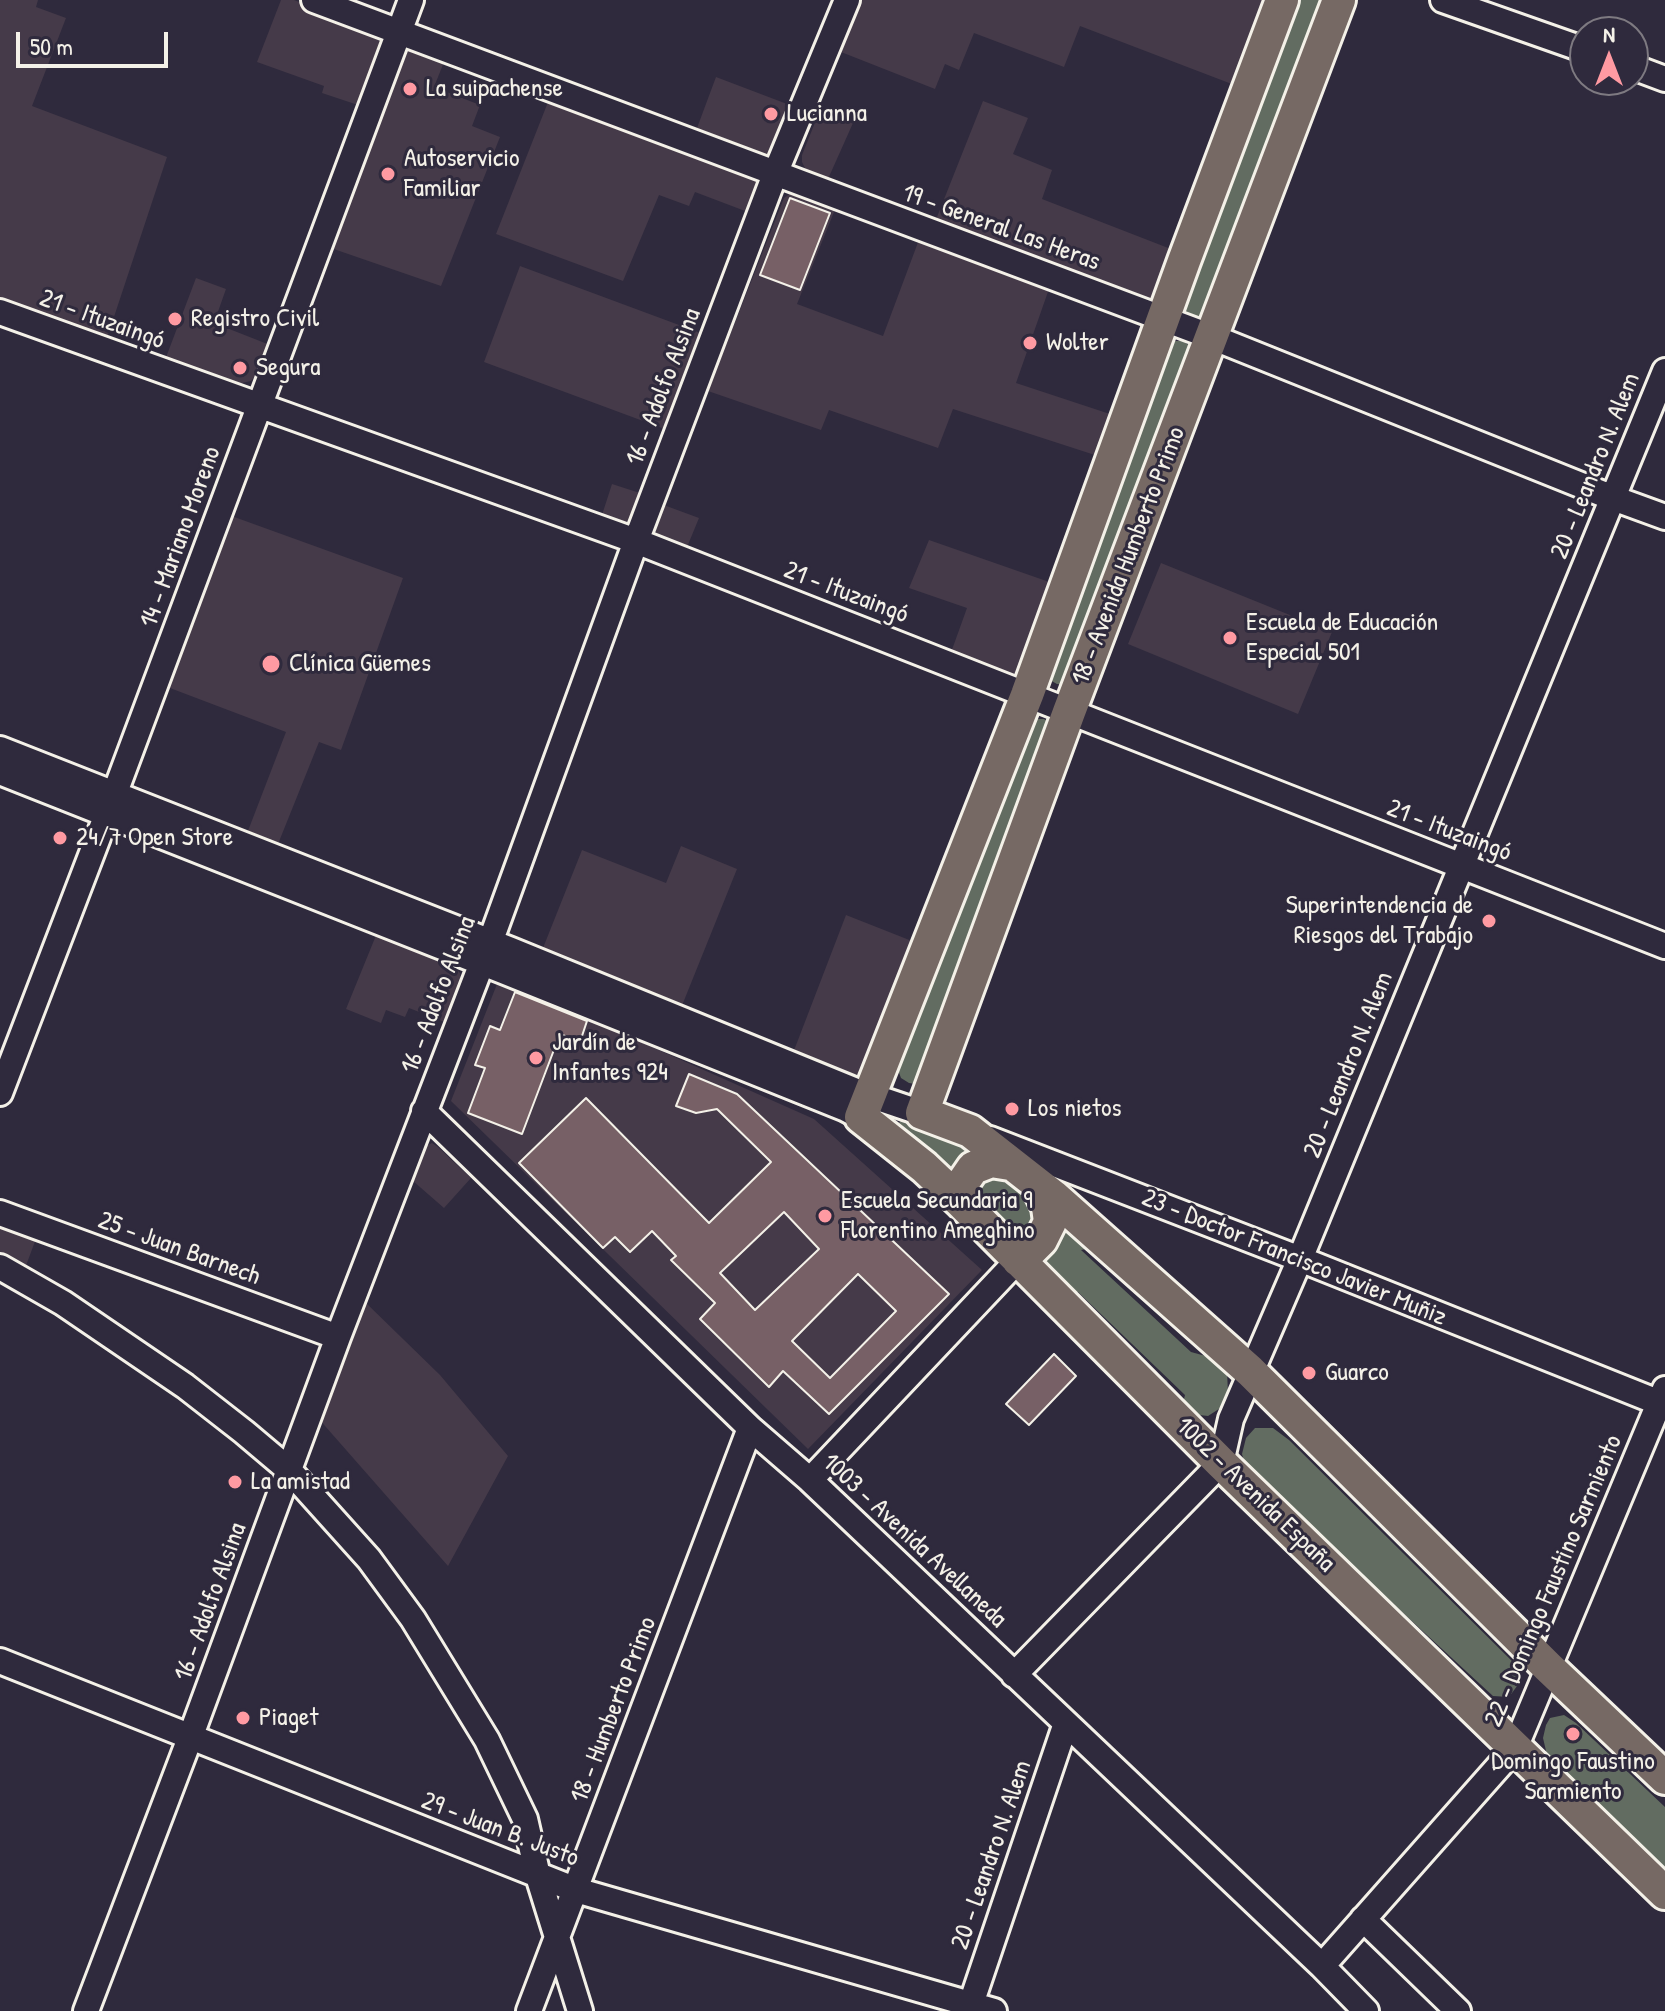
<!DOCTYPE html>
<meta charset="utf-8">
<style>
body{margin:0}
#map{position:relative;width:1665px;height:2011px;overflow:hidden;background:#2f2a3d;font-family:"Patrick Hand",sans-serif}
canvas{display:block}
.north{position:absolute;left:1569px;top:16px;width:80px;height:80px;box-sizing:border-box;background:#2f2a3d;border:2px solid #7e7a81;border-radius:50%;rotate:0deg;font-size:22px;font-weight:700;line-height:32px;text-align:center;color:#f4f1e8}
.north::after{content:'';display:block;margin:auto;width:28px;height:36px;background:#ff9aa2;clip-path:polygon(50% 0,100% 100%,50% 72%,0 100%)}
.scale{position:absolute;left:16px;top:32px;width:152px;height:36px;box-sizing:border-box;border:4px solid #f4f1e8;border-top:0;padding-left:10px;font-size:24px;line-height:28px;white-space:nowrap;color:#f4f1e8;-webkit-text-stroke:6px #2f2a3d;paint-order:stroke}
</style>
<div id="map">
<canvas width="1665" height="2011"></canvas>
<div class="north">N</div>
<div class="scale">50 m</div>
</div>
<script>
const c = document.querySelector('canvas').getContext('2d');
c.lineJoin = 'round';
function fill(path, color) {
  c.fillStyle = color;
  c.fill(path, 'evenodd');
}
function toPath(rows) {
  const path = new Path2D();
  for (const r of rows) {
    path.moveTo(r[0], r[1]);
    for (let i = 2; i < r.length; i += 2) path.lineTo(r[i], r[i + 1]);
  }
  return path;
}
function strokePath(path, color, width, dash) {
  c.strokeStyle = color;
  c.lineWidth = width;
  c.lineCap = dash ? 'butt' : 'round';
  c.setLineDash(dash || []);
  c.stroke(path);
}
function drawText(font, color, halo, rows, align = 'center') {
  c.font = font + ' "Patrick Hand",sans-serif';
  c.lineWidth = 6;
  c.setLineDash([]);
  c.textBaseline = 'middle';
  c.strokeStyle = halo;
  c.fillStyle = color;
  for (const [text, x, y, turn = 0] of rows) {
    c.save();
    c.translate(x, y);
    c.rotate((+turn || 0) * Math.PI / 180);
    c.textAlign = isNaN(turn) ? turn : align;
    if (halo) c.strokeText(text, 0, 0);
    c.fillText(text, 0, 0);
    c.restore();
  }
}
fill(toPath([
 [0,0,38,0,36,7,66,18,32,106,167,157,106,341,0,305],
 [281,0,294,0,371,29,376,33,380,40,380,54,361,106,322,93,324,86,257,62],
 [862,0,1270,0,1237,86,1080,26,1064,67,974,33,959,70,945,64,935,89,841,52],
 [409,45,446,57,434,87,480,105,472,126,500,137,441,286,325,246,401,50],
 [716,77,795,107,774,154,767,155,697,128],
 [550,97,755,175,760,181,753,214,695,192,689,206,659,195,623,281,496,234],
 [983,101,1028,118,1013,154,1052,170,1042,199,1176,251,1157,295,1151,298,1141,298,935,222],
 [820,110,853,123,828,179,810,172,805,168,802,162,802,155],
 [791,193,800,194,836,207,797,304,883,336,920,237,1050,286,1016,383,1116,416,1101,457,953,409,938,448,829,410,821,430,708,391,784,198],
 [520,266,706,335,670,431,484,362],
 [196,278,226,289,214,323,270,345,259,372,251,381,233,385,165,360],
 [612,484,643,494,633,521,627,524,619,525,601,518],
 [661,504,699,518,685,552,660,541,656,535,654,524],
 [226,514,403,578,341,750,319,742,276,849,246,836,286,732,162,685],
 [929,540,1055,584,1020,671,1013,676,1006,677,949,658,967,608,909,588],
 [1161,563,1332,632,1298,714,1128,644],
 [681,846,737,869,681,1008,541,953,582,850,666,883],
 [846,915,917,943,867,1068,858,1074,845,1074,793,1053],
 [377,933,451,962,460,973,461,988,447,1023,409,1008,405,1017,386,1010,381,1023,346,1009],
 [499,979,814,1119,982,1270,808,1449,451,1101],
 [432,1143,438,1147,471,1178,444,1208,413,1181,426,1146],
 [0,1221,37,1236,24,1271,0,1258],
 [364,1301,440,1375,508,1456,448,1566,318,1418]
]), '#453a49');
fill(toPath([
 [1294,0,1329,0,1210,314,1201,317,1194,317,1186,312,1183,304],
 [1175,341,1183,341,1190,346,1194,353,1064,685,1057,684,1048,679,1168,345],
 [1036,719,1044,719,1051,724,925,1081,916,1084,909,1083,901,1078,898,1070,1023,729,1028,722],
 [902,1119,909,1120,980,1155,952,1182,902,1128,899,1123],
 [989,1176,1023,1189,1038,1206,1037,1226,1014,1243,968,1200,979,1181],
 [1059,1211,1097,1247,1081,1250,1191,1352,1213,1358,1227,1370,1228,1394,1222,1407,1208,1416,1191,1414,1182,1407,1185,1395,1078,1292,1056,1292,1038,1258],
 [1255,1428,1273,1428,1289,1440,1518,1667,1520,1682,1509,1697,1493,1696,1246,1468,1242,1454,1246,1438],
 [1564,1715,1576,1723,1665,1807,1665,1867,1547,1755,1543,1738,1546,1725,1550,1718]
]), '#626c61');
const building = toPath([
 [790,198,830,213,800,290,760,275,790,198],
 [515,992,587,1021,580,1042,560,1034,522,1134,468,1113,485,1068,475,1065,490,1026,500,1030,515,992],
 [689,1074,737,1094,949,1294,829,1414,783,1371,769,1387,700,1319,715,1303,671,1260,676,1256,652,1231,630,1252,615,1237,603,1248,519,1163,586,1098,709,1223,771,1162,717,1109,696,1113,676,1106,689,1074],
 [784,1212,819,1249,755,1310,720,1273,784,1212],
 [858,1274,896,1311,830,1378,792,1341,858,1274],
 [1054,1354,1076,1376,1029,1425,1006,1404,1054,1354]
]);
fill(building, '#776066');
strokePath(building, '#f4f1e8', 2);
const minor = toPath([
 [314,0,1212,337,1613,498,1665,517],
 [1443,0,1585,50],
 [1633,67,1665,79],
 [0,312,636,541,1665,946],
 [0,749,511,950,854,1090,922,1113],
 [0,772,503,971,844,1108,861,1117],
 [0,1093,107,814,411,0],
 [424,1111,750,1428,810,1480,1322,1966,1366,2011],
 [990,1139,1300,1259,1665,1405],
 [0,1213,338,1337],
 [0,1267,63,1303,185,1386,244,1432,289,1470,369,1559,413,1619,487,1740,525,1819,538,1876,580,2011],
 [810,1480,1018,1260],
 [0,1661,576,1890,994,2011],
 [1014,1675,1221,1463,1231,1419,1300,1259,1665,371],
 [1363,1919,1458,2011],
 [1322,1966,1515,1748,1665,1389],
 [971,2004,1066,1723],
 [86,2011,190,1738,338,1337,495,929,636,541,775,174,847,0],
 [529,2011,750,1428]
]);
const major = toPath([
 [1282,0,1184,261,1027,695,861,1117,924,1167,962,1203,1221,1463,1665,1893],
 [1339,0,1069,712,922,1113,970,1131,1053,1196,1250,1371,1548,1667,1665,1778],
 [962,1203,962,1184,973,1168,991,1161,1010,1164],
 [1018,1260,1030,1251,1041,1240,1050,1222,1048,1207,1036,1183]
]);
strokePath(minor, '#f4f1e8', 30);
strokePath(major, '#f4f1e8', 38);
strokePath(minor, '#2f2a3d', 24);
strokePath(major, '#766964', 32);
for (const [x, y, r, color] of [
 [410,89,8,"#ff9aa2"],
 [771,114,8,"#ff9aa2"],
 [388,174,8,"#ff9aa2"],
 [175,319,8,"#ff9aa2"],
 [1030,343,8,"#ff9aa2"],
 [240,368,8,"#ff9aa2"],
 [1230,638,8,"#ff9aa2"],
 [271,664,10,"#ff9aa2"],
 [60,838,8,"#ff9aa2"],
 [1489,921,8,"#ff9aa2"],
 [536,1058,8,"#ff9aa2"],
 [1012,1109,8,"#ff9aa2"],
 [825,1216,8,"#ff9aa2"],
 [1309,1373,8,"#ff9aa2"],
 [235,1482,8,"#ff9aa2"],
 [243,1718,8,"#ff9aa2"],
 [1573,1734,8,"#ff9aa2"]
]) {
  const dot = new Path2D();
  dot.arc(x, y, r, 0, 2 * Math.PI);
  c.fillStyle = color;
  c.fill(dot);
  strokePath(dot, '#2f2a3d', 3);
}
drawText('26px', '#f4f1e8', '#2f2a3d', [
 ["La suipachense",426,89],
 ["Lucianna",787,114],
 ["Autoservicio",404,159],
 ["Familiar",404,189],
 ["Registro Civil",191,319],
 ["Wolter",1046,343],
 ["Segura",256,368],
 ["Escuela de Educación",1246,623],
 ["Especial 501",1246,653],
 ["Clínica Güemes",289,664],
 ["24/7 Open Store",76,838],
 ["Superintendencia de",1473,906,"right"],
 ["Riesgos del Trabajo",1473,936,"right"],
 ["Jardín de",552,1043],
 ["Infantes 924",552,1073],
 ["Los nietos",1028,1109],
 ["Escuela Secundaria 9",841,1201],
 ["Florentino Ameghino",841,1231],
 ["Guarco",1325,1373],
 ["La amistad",251,1482],
 ["Piaget",259,1718],
 ["Domingo Faustino",1573,1762,"center"],
 ["Sarmiento",1573,1792,"center"]
], 'left');
drawText('26px', '#f4f1e8', '#2f2a3d', [
 ["19 - General Las Heras",1001,228,20],
 ["21 - Ituzaingó",102,320,20],
 ["16 - Adolfo Alsina",664,387,-69],
 ["20 - Leandro N. Alem",1596,466,-68],
 ["14 - Mariano Moreno",181,537,-70],
 ["18 - Avenida Humberto Primo",1129,556,-69],
 ["21 - Ituzaingó",846,593,21],
 ["21 - Ituzaingó",1449,831,21],
 ["16 - Adolfo Alsina",439,995,-69],
 ["20 - Leandro N. Alem",1349,1065,-68],
 ["25 - Juan Barnech",179,1249,20],
 ["23 - Doctor Francisco Javier Muñiz",1294,1258,22],
 ["1002 - Avenida España",1255,1495,44],
 ["1003 - Avenida Avellaneda",914,1541,43],
 ["22 - Domingo Faustino Sarmiento",1554,1581,-67],
 ["16 - Adolfo Alsina",211,1602,-70],
 ["18 - Humberto Primo",614,1710,-69],
 ["29 - Juan B. Justo",500,1830,21],
 ["20 - Leandro N. Alem",992,1855,-71]
]);
</script>
